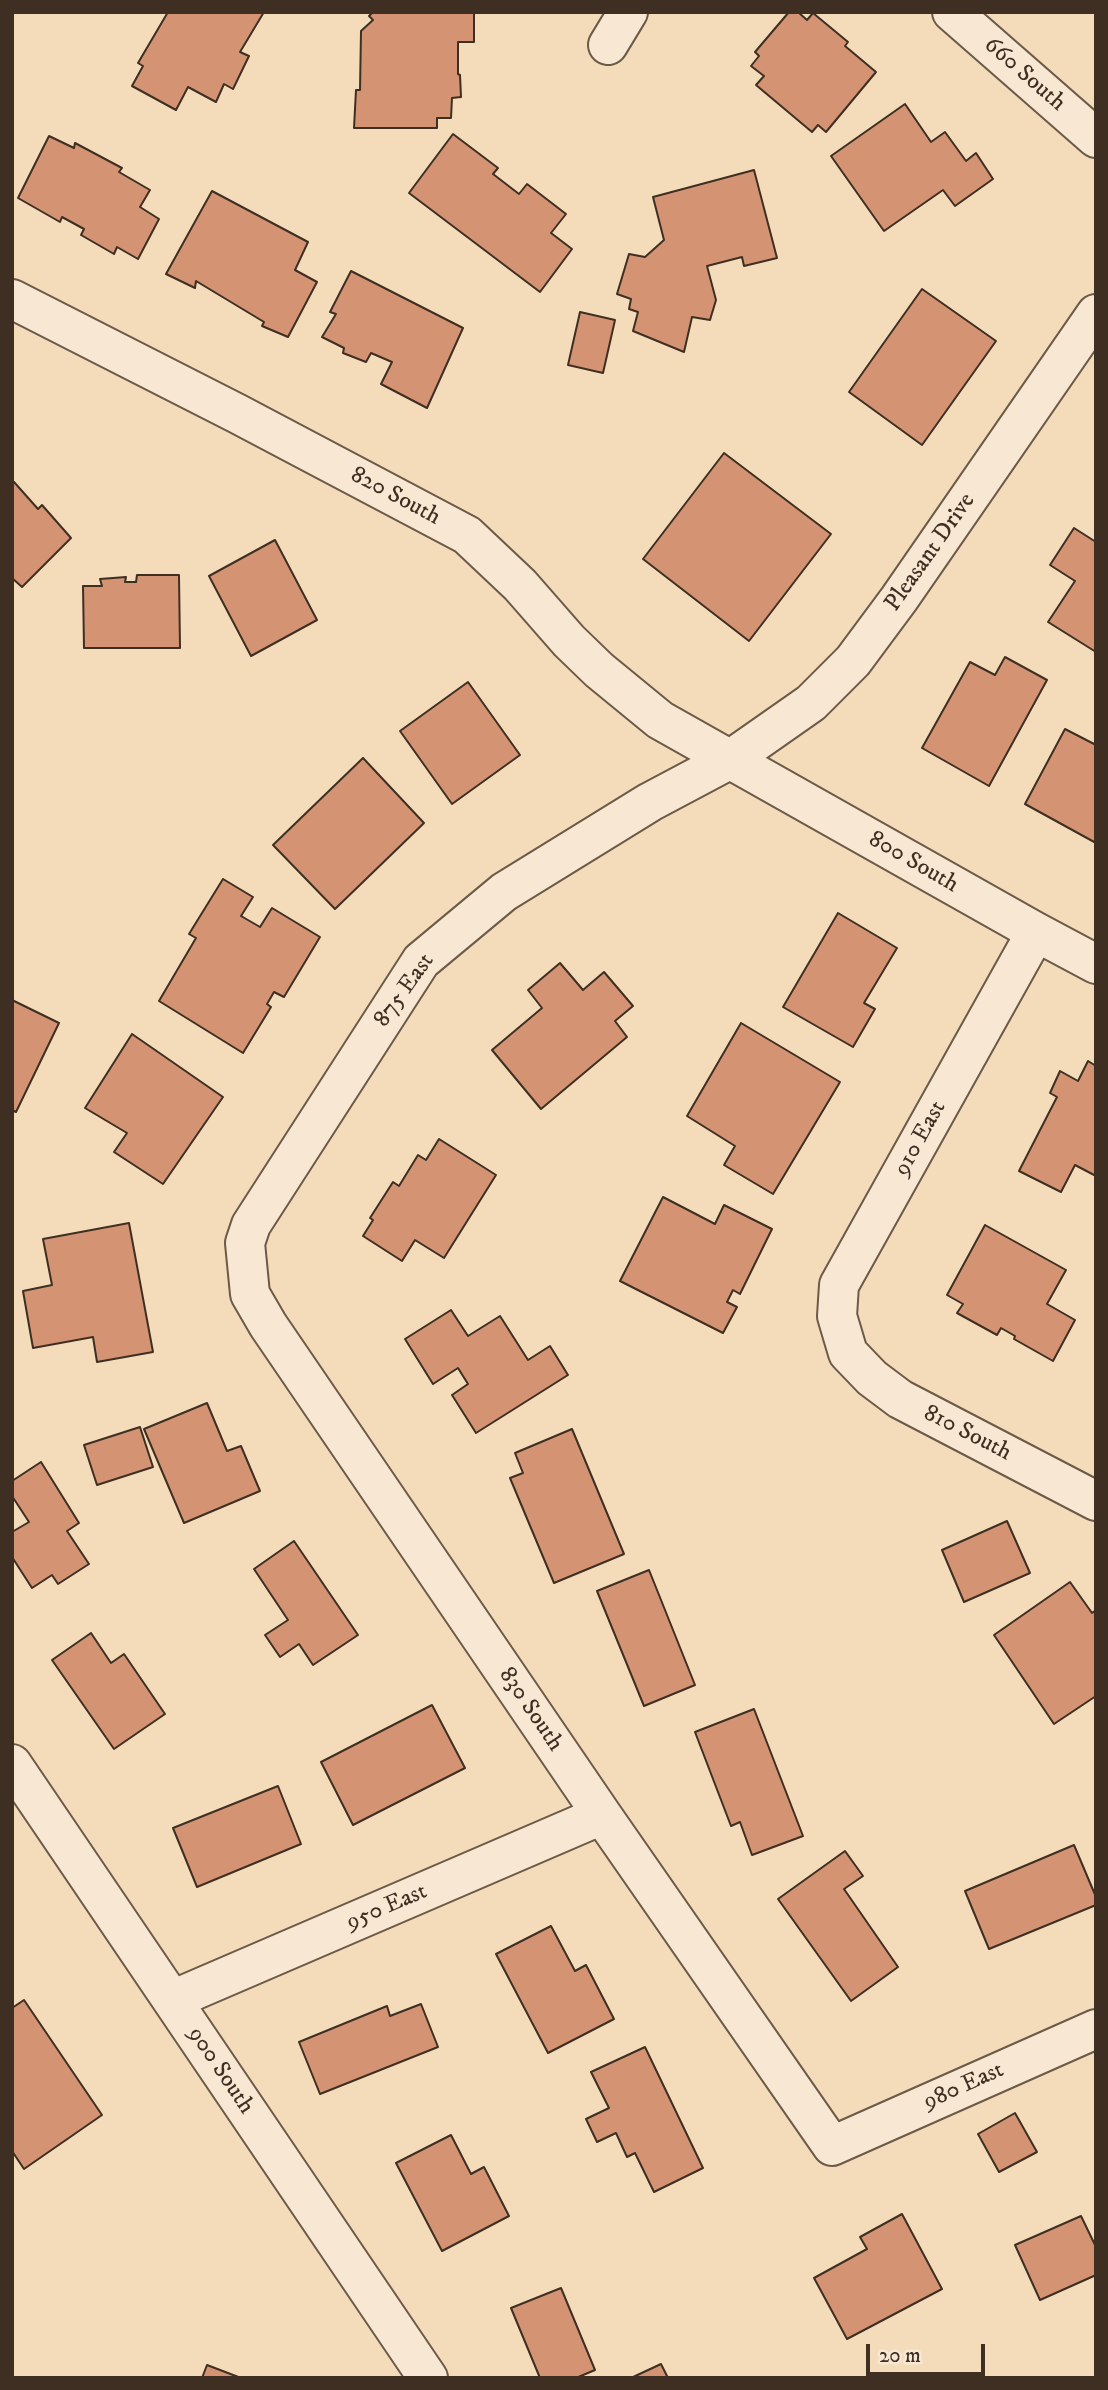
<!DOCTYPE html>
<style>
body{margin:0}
#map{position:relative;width:1108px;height:2390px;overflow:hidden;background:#f4dcbb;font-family:"IM FELL DW Pica",serif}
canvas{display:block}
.frame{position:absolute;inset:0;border:14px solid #3e2f22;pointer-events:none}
.scale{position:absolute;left:866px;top:2344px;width:119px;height:32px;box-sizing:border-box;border:4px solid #3e2f22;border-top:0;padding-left:9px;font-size:21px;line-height:24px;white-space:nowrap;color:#3e2f22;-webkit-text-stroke:5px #f8e8d3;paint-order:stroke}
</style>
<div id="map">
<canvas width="1108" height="2390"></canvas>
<div class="frame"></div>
<div class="scale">20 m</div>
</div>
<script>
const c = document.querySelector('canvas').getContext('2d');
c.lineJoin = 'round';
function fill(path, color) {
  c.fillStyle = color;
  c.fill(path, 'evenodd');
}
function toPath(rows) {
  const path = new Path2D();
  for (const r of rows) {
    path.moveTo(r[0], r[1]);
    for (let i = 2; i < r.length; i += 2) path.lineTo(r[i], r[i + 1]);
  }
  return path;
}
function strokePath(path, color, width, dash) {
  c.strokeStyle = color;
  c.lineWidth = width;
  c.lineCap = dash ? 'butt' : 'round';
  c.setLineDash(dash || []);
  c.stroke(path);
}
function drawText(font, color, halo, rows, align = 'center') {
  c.font = font + ' "IM FELL DW Pica",serif';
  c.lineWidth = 5;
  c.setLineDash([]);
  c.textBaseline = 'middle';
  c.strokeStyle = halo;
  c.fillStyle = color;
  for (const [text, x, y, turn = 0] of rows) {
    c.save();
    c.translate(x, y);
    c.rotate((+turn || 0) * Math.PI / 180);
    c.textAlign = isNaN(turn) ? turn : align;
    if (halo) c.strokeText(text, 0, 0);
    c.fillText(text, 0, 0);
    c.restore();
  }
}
const building = toPath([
 [168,12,264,12,240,52,249,56,233,89,224,84,216,102,188,87,176,110,132,86,143,66,138,63,168,12],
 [373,12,474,12,474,42,458,42,458,74,460,75,461,97,452,98,451,118,437,118,437,128,354,128,356,90,360,90,361,31,373,20,369,16,373,12],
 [789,12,798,12,807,20,813,13,848,42,845,46,876,72,826,132,818,125,812,132,756,85,764,76,751,66,759,56,755,52,789,12],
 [905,104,931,142,945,132,966,161,976,153,993,179,955,206,943,190,884,231,831,156,905,104],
 [453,134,498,168,493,174,519,194,527,184,566,214,551,233,572,249,540,292,409,193,453,134],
 [49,136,74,148,75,143,122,168,119,172,150,190,140,207,159,219,138,259,117,247,114,254,81,235,84,229,62,217,60,222,18,198,49,136],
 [754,170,777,258,744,266,742,257,707,266,716,300,710,320,692,317,684,352,633,331,638,312,629,309,631,299,617,294,629,254,645,257,664,240,653,197,754,170],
 [212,191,308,242,295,270,317,282,288,337,262,326,264,322,196,281,195,288,166,274,212,191],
 [351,271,463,328,427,408,381,384,392,362,371,353,366,362,343,353,344,348,322,337,336,314,330,312,351,271],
 [922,289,996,341,922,445,849,392,922,289],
 [580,312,615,320,603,373,568,365,580,312],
 [724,453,831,534,749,641,643,559,724,453],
 [14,482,38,509,42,505,71,538,22,587,12,578,12,485,14,482],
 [1074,528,1096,542,1096,652,1048,622,1075,581,1050,565,1074,528],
 [275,540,317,620,251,656,209,576,275,540],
 [137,575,179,575,180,648,84,648,83,586,102,586,100,579,126,577,125,582,136,582,137,575],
 [1005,657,1047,680,989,786,922,748,970,662,995,675,1005,657],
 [468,682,520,755,452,804,400,731,468,682],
 [1065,729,1096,745,1096,843,1025,804,1065,729],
 [363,758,424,823,335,909,273,845,363,758],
 [223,879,253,897,241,916,260,927,272,908,320,937,284,997,274,992,267,1004,271,1007,243,1053,159,1001,196,938,189,934,223,879],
 [838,913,897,948,864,1003,875,1009,853,1047,783,1007,838,913],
 [560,963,583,990,604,972,633,1006,615,1021,627,1037,541,1109,492,1050,542,1008,528,990,560,963],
 [12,1000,59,1023,16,1112,12,1110,12,1000],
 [741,1023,840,1082,773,1194,724,1165,735,1146,687,1116,741,1023],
 [132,1034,223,1097,163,1184,114,1152,127,1133,85,1108,132,1034],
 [1088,1061,1096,1066,1096,1176,1075,1165,1061,1192,1019,1171,1057,1097,1050,1093,1060,1071,1078,1081,1088,1061],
 [439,1139,496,1175,444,1258,415,1240,402,1261,363,1236,373,1220,370,1218,393,1182,399,1186,418,1155,426,1160,439,1139],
 [663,1197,715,1224,724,1205,772,1229,740,1294,733,1290,727,1302,737,1307,723,1333,620,1281,663,1197],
 [129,1223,153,1352,97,1362,93,1337,33,1348,23,1291,52,1285,43,1239,129,1223],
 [985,1225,1066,1270,1047,1304,1075,1320,1053,1361,1014,1339,1015,1336,1001,1328,997,1335,957,1313,963,1304,947,1295,985,1225],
 [451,1310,468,1336,500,1316,528,1360,550,1346,568,1375,476,1433,452,1395,468,1384,458,1368,433,1384,405,1339,451,1310],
 [207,1403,227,1451,241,1446,260,1491,184,1523,144,1429,207,1403],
 [140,1427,153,1467,97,1485,84,1445,140,1427],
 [572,1429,624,1554,554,1583,510,1478,523,1473,515,1453,572,1429],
 [41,1462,79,1523,67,1531,89,1564,58,1584,52,1575,32,1588,12,1557,12,1532,29,1522,12,1496,12,1481,41,1462],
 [1007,1521,1030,1573,964,1602,942,1550,1007,1521],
 [294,1541,358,1635,313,1665,299,1644,280,1657,265,1635,288,1620,254,1569,294,1541],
 [649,1570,695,1685,644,1706,597,1591,649,1570],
 [1070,1582,1092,1613,1096,1610,1096,1696,1054,1724,994,1635,1070,1582],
 [91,1633,111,1663,124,1654,165,1714,114,1749,52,1660,91,1633],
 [432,1705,465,1768,353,1825,321,1762,432,1705],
 [754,1709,803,1836,752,1855,740,1822,731,1826,695,1732,754,1709],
 [278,1786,301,1844,197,1887,173,1828,278,1786],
 [1074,1845,1096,1897,1096,1905,989,1949,965,1891,1074,1845],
 [845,1851,863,1876,844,1889,898,1967,851,2001,778,1899,845,1851],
 [551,1926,575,1971,586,1965,614,2019,548,2053,496,1954,551,1926],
 [24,2000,102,2115,24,2169,12,2151,12,2008,24,2000],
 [421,2004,438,2047,320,2094,299,2042,387,2006,390,2016,421,2004],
 [645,2047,703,2168,654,2192,635,2153,627,2157,616,2133,597,2142,586,2119,609,2108,591,2072,645,2047],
 [1015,2113,1037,2152,999,2172,978,2134,1015,2113],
 [451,2135,471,2174,484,2167,509,2216,442,2251,396,2163,451,2135],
 [902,2214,942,2289,847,2339,814,2278,867,2249,860,2237,902,2214],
 [1081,2216,1096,2247,1096,2275,1040,2300,1015,2245,1081,2216],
 [561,2288,595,2370,576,2378,540,2378,511,2308,561,2288],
 [661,2364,668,2378,631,2378,661,2364],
 [207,2365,241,2378,202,2378,207,2365]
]);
fill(building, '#d49474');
strokePath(building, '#3e2f22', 2);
const minor = toPath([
 [952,12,1096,138],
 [608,45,628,12],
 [12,299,238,414,467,535,520,585,569,641,599,670,660,720,1036,932,1096,964],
 [1096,314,899,599,853,661,811,703,731,759,650,802,504,892,421,961,251,1225,245,1243,250,1294,268,1325,602,1815,832,2146,1096,2029],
 [1036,932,839,1285,837,1316,848,1353,872,1378,900,1399,1096,1501],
 [12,1764,428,2378],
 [172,2000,602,1815]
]);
strokePath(minor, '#6c5a48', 42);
strokePath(minor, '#f8e8d3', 38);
drawText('24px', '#3e2f22', '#f8e8d3', [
 ["660 South",1024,75,41],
 ["820 South",395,497,28],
 ["Pleasant Drive",931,553,-55],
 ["800 South",913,863,30],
 ["875 East",405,991,-54],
 ["910 East",921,1139,-61],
 ["810 South",967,1434,27],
 ["830 South",530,1710,56],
 ["950 East",387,1908,-23],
 ["900 South",220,2071,56],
 ["980 East",964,2087,-24]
]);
</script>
